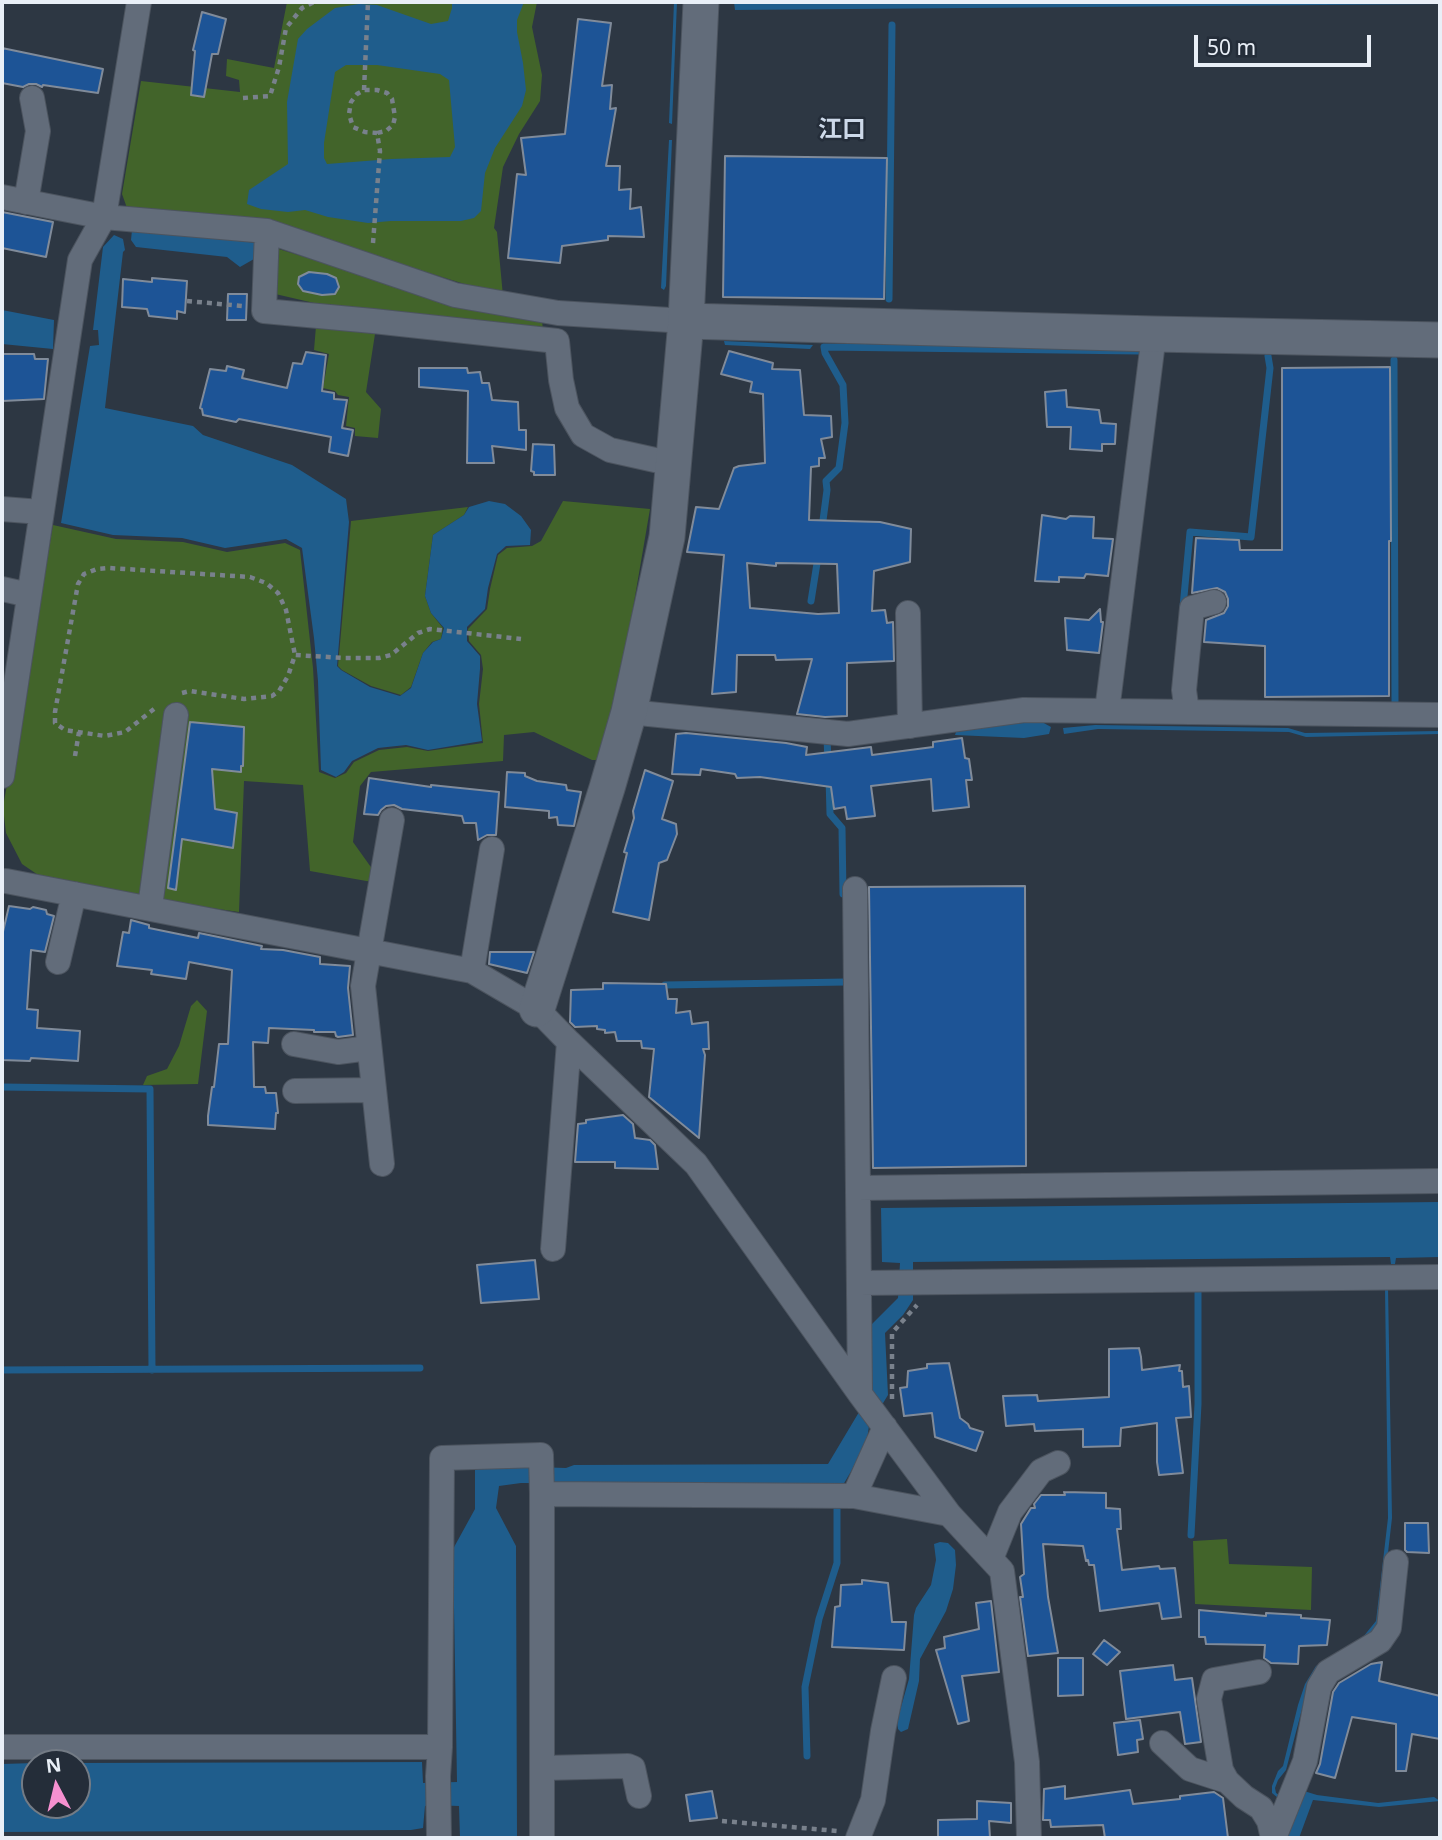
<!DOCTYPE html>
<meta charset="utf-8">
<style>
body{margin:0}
#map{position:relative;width:1442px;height:1840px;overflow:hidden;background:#2d3743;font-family:"Noto Sans",sans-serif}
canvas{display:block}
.frame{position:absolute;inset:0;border:4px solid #e9eff7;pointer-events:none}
.north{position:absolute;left:21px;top:1749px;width:70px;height:70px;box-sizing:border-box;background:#242d39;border:2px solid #737b85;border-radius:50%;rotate:353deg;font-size:19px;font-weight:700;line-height:28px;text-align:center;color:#e9eff7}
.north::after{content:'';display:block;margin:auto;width:24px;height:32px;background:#f690d0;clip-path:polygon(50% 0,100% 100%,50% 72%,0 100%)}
.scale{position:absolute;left:1194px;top:35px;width:177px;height:32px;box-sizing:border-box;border:4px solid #e9eff7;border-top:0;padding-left:9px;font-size:21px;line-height:24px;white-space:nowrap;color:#e9eff7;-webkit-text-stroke:5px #242d39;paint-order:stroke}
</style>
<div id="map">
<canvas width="1442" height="1840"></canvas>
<div class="frame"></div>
<div class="north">N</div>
<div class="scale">50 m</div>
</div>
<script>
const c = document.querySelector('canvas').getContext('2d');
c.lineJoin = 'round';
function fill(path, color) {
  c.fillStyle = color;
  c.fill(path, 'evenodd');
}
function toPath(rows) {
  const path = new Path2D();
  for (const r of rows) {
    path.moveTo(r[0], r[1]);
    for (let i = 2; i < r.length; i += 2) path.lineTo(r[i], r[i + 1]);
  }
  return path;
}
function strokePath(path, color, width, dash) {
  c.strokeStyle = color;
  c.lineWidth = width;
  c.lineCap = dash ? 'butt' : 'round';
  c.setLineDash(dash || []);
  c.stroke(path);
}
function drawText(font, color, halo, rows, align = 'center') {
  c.font = font + ' "Noto Sans","Noto Sans JP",sans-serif';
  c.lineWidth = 5;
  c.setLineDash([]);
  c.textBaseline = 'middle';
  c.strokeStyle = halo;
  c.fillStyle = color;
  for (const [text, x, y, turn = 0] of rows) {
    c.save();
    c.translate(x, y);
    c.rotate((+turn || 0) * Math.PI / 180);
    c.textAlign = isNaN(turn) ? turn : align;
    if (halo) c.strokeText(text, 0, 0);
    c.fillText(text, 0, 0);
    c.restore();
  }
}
fill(toPath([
 [287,2,537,2,532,27,542,75,540,101,519,134,503,167,494,228,497,232,503,296,291,230,127,208,122,194,141,81,240,92,239,80,226,76,227,59,274,68],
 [269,246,450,302,542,320,543,331,357,313,271,293],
 [316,326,375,334,366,392,381,409,378,438,355,436,355,428,346,426,349,397,338,395,335,391,323,388,329,354,314,350],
 [563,501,650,509,619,690,601,760,592,760,534,732,504,735,503,761,371,772,360,786,353,842,373,870,372,882,310,871,303,785,244,781,239,912,94,891,47,881,22,864,6,833,3,807,53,525,116,539,183,542,227,552,285,543,300,550,313,668,319,772,335,778,346,773,354,762,379,750,407,747,428,751,483,743,479,704,483,669,481,655,469,641,468,629,487,609,490,589,498,555,507,548,532,546,541,541],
 [468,507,464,515,433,535,425,596,431,613,443,628,441,639,432,642,423,653,411,687,401,695,371,686,342,670,338,666,351,521],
 [197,1000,207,1011,198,1084,143,1085,147,1076,167,1069,179,1046,191,1006],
 [1227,1539,1229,1564,1312,1567,1311,1610,1195,1604,1193,1541]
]), '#42642a');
fill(toPath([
 [452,2,524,2,517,20,517,32,523,63,526,90,522,106,495,148,485,173,481,211,474,218,461,221,391,221,368,223,328,217,305,210,288,212,261,209,247,204,249,190,288,164,287,102,298,39,307,29,335,8,359,4,377,5,431,24,448,21,452,8],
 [346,65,377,65,440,74,449,80,455,147,450,157,391,159,327,164,324,158,324,143,335,72],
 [674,2,677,2,672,124,669,123],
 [734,2,1440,2,1440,4,735,10],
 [669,140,672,140,666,286,664,290,661,288],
 [132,230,258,243,254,259,240,267,227,257,136,247,131,240],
 [114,235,123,239,125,250,123,252,105,408,193,426,203,435,292,465,346,499,349,522,337,666,341,670,370,687,400,696,411,688,423,653,433,642,441,639,444,628,431,613,425,596,433,535,464,515,469,507,489,501,505,504,521,516,531,530,530,545,506,546,497,554,488,588,485,609,467,627,467,641,480,656,480,669,477,704,482,741,428,750,406,745,378,748,352,761,344,772,336,777,321,770,318,681,314,638,302,548,286,539,225,548,182,538,113,535,61,523,90,346,99,345,98,330,93,330,103,247],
 [2,310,54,320,53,349,2,344],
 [724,341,813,345,810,349,725,345],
 [1042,722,1051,727,1049,734,1024,738,955,735,956,732,987,725],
 [1095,725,1288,728,1305,733,1440,731,1440,734,1306,737,1289,732,1098,729,1064,734,1063,728],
 [1440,1202,1440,1257,1396,1258,1395,1264,1391,1264,1390,1257,913,1262,913,1300,903,1315,885,1333,888,1395,869,1426,866,1446,843,1485,521,1483,499,1486,496,1508,516,1546,517,1838,460,1838,459,1806,430,1805,425,1806,423,1828,411,1830,2,1832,2,1764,35,1763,35,1805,77,1805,77,1763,422,1762,423,1783,457,1782,453,1549,475,1509,475,1465,566,1468,574,1465,828,1464,871,1392,871,1325,898,1298,900,1263,882,1262,881,1208],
 [1385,1287,1388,1287,1392,1518,1380,1622,1373,1631,1307,1690,1286,1770,1278,1780,1275,1788,1276,1793,1279,1795,1278,1798,1272,1793,1272,1786,1278,1771,1283,1766,1298,1705,1305,1684,1316,1666,1363,1637,1376,1621,1388,1518],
 [940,1542,948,1543,955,1550,956,1565,953,1589,946,1611,920,1659,919,1681,908,1729,901,1732,898,1729,897,1721,909,1679,914,1615,916,1608,931,1585,936,1560,934,1544],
 [1304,1791,1317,1795,1378,1803,1434,1797,1440,1801,1379,1807,1313,1800,1299,1838,1287,1838]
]), '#1f5d8c');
strokePath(toPath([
 [889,299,892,25],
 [1394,360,1395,702],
 [822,528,827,490,826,481,839,468,845,423,843,385,825,353,824,347,1140,351],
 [811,601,818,557],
 [1183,607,1190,532,1251,537,1270,368,1268,356],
 [827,738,828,762],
 [829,777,830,814,842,828,843,894],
 [665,985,846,982],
 [2,1087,150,1089,152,1370],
 [2,1370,420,1368],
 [1191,1535,1198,1404,1198,1292],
 [807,1756,805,1687,819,1619,837,1563,837,1507]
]), '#1f5d8c', 7);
const building = toPath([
 [202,12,226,19,218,54,212,54,204,97,191,95,195,51,193,50,202,12],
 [578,19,611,23,602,86,612,85,610,109,616,108,606,166,620,166,619,190,631,189,630,209,641,207,644,237,608,236,608,240,562,246,560,263,508,258,517,174,526,175,521,138,565,134,578,19],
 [2,48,103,69,98,93,43,85,42,87,36,84,29,84,23,87,2,83,2,48],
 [725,156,887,158,884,299,723,297,725,156],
 [2,212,53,222,46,257,2,248,2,212],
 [309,272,327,274,336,278,339,287,335,294,322,295,303,291,298,284,299,277,309,272],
 [152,278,187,281,185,313,177,311,177,319,149,316,147,309,122,307,123,279,152,282,152,278],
 [228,294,247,294,246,320,227,320,228,294],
 [729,351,773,363,772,369,800,370,804,415,831,416,832,437,821,439,825,458,819,458,819,466,811,467,809,520,880,522,911,529,910,562,874,571,872,611,885,610,887,623,893,622,894,661,847,663,847,716,825,717,797,714,812,659,776,660,775,655,737,655,736,692,712,694,724,555,687,552,696,507,719,509,734,468,739,466,765,463,763,394,750,392,752,382,721,374,729,351],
 [747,563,776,566,776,563,837,564,839,613,818,614,750,608,747,563],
 [306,352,326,355,322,391,334,393,334,399,347,400,342,428,353,430,348,456,329,452,331,437,239,419,236,422,203,415,202,409,200,408,210,369,226,371,227,366,244,370,242,378,287,388,293,363,302,364,306,352],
 [2,354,34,354,35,359,48,359,44,399,2,401,2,354],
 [1390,367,1391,541,1389,541,1389,696,1265,697,1265,646,1204,642,1206,620,1224,613,1228,606,1228,599,1225,592,1217,588,1192,593,1196,538,1239,540,1240,550,1282,550,1282,368,1390,367],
 [419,368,467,368,468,373,480,372,482,383,489,383,492,400,518,402,519,430,526,430,526,450,492,446,494,463,467,463,468,391,419,387,419,368],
 [1066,390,1067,407,1099,410,1101,423,1116,424,1115,444,1102,444,1102,451,1070,449,1071,427,1047,427,1045,392,1066,390],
 [533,444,554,445,555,475,534,475,534,472,531,471,533,444],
 [1042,515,1066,519,1070,516,1094,517,1093,538,1113,539,1108,576,1086,574,1084,578,1059,577,1059,582,1035,581,1042,515],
 [1100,609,1101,622,1103,622,1099,653,1067,650,1065,618,1089,620,1100,609],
 [190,722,244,727,243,766,241,766,241,772,212,769,215,809,237,813,233,848,182,839,176,890,168,888,190,722],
 [686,733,786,743,807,747,806,755,871,747,872,755,933,747,933,742,962,738,965,758,969,759,972,780,966,780,969,807,933,811,931,779,871,786,875,816,847,819,845,807,834,809,831,787,760,777,737,778,735,774,701,769,700,775,672,774,676,734,686,733],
 [645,770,673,781,662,819,676,824,677,834,667,860,659,863,649,920,613,912,627,853,624,852,634,818,633,811,645,770],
 [507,772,525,773,525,776,537,781,566,785,567,790,581,792,574,826,558,825,557,817,549,818,549,811,505,807,507,772],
 [369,778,431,787,431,785,499,792,496,835,487,835,478,840,476,823,464,823,462,816,402,809,394,805,386,806,381,810,378,815,364,814,369,778],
 [1025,886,1026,1166,873,1168,869,887,1025,886],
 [9,906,30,909,33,907,46,910,47,914,54,916,45,952,31,950,27,1009,38,1010,37,1028,80,1031,78,1061,31,1058,30,1061,2,1060,2,936,9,906],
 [131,920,149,925,149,928,198,938,199,933,262,946,261,949,283,950,320,957,320,964,350,966,348,988,353,1035,338,1037,336,1036,335,1032,314,1032,314,1030,269,1028,268,1043,253,1042,254,1087,265,1087,266,1093,276,1093,278,1113,276,1113,275,1129,208,1125,208,1116,212,1087,214,1087,219,1044,228,1044,232,970,189,962,186,979,151,974,152,970,117,966,123,932,129,933,131,920],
 [490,952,534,952,527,973,489,964,490,952],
 [603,983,666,984,668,999,677,999,676,1013,690,1011,692,1024,708,1022,709,1049,703,1049,705,1055,699,1138,649,1097,654,1049,642,1048,641,1041,617,1041,615,1032,605,1033,605,1030,597,1029,597,1026,575,1027,570,1022,571,990,603,989,603,983],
 [623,1115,633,1124,635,1138,650,1140,655,1145,658,1169,615,1168,615,1162,575,1162,578,1124,586,1123,586,1120,623,1115],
 [535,1260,539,1299,481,1303,477,1265,535,1260],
 [1139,1348,1141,1357,1142,1370,1180,1365,1179,1371,1182,1371,1183,1387,1189,1386,1191,1417,1176,1418,1183,1473,1159,1475,1157,1462,1157,1423,1121,1428,1120,1446,1083,1447,1083,1429,1035,1431,1034,1424,1006,1426,1003,1396,1037,1395,1038,1401,1109,1397,1109,1349,1139,1348],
 [949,1363,960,1418,968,1424,970,1428,983,1432,976,1451,935,1437,932,1413,904,1416,900,1388,907,1387,908,1371,927,1368,927,1364,949,1363],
 [1064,1492,1106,1493,1106,1508,1120,1509,1121,1529,1117,1529,1122,1570,1159,1566,1160,1569,1175,1568,1181,1617,1162,1619,1159,1603,1100,1611,1094,1565,1089,1565,1088,1560,1086,1561,1083,1546,1043,1544,1048,1597,1058,1653,1028,1656,1020,1597,1023,1597,1020,1577,1024,1574,1021,1524,1031,1508,1035,1508,1034,1504,1041,1495,1065,1495,1064,1492],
 [1405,1523,1428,1523,1429,1553,1407,1552,1405,1550,1405,1523],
 [862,1580,888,1583,892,1622,906,1622,904,1650,832,1647,835,1607,840,1606,841,1585,862,1584,862,1580],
 [991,1601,999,1672,962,1676,969,1721,958,1724,936,1650,945,1648,944,1637,979,1629,976,1603,991,1601],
 [1199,1610,1266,1616,1266,1613,1301,1615,1301,1618,1330,1620,1327,1645,1299,1646,1298,1664,1271,1663,1264,1658,1265,1645,1206,1644,1205,1637,1199,1637,1199,1610],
 [1104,1640,1120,1652,1107,1665,1093,1654,1104,1640],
 [1058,1658,1083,1658,1083,1695,1058,1696,1058,1658],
 [1382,1662,1379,1681,1440,1696,1440,1739,1412,1734,1406,1771,1396,1771,1396,1724,1352,1717,1335,1778,1316,1773,1320,1764,1333,1692,1339,1683,1371,1664,1382,1662],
 [1173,1665,1175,1680,1192,1678,1201,1742,1185,1744,1180,1712,1126,1719,1120,1671,1173,1665],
 [1140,1720,1143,1739,1137,1740,1138,1752,1118,1755,1114,1723,1140,1720],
 [1065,1786,1065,1799,1130,1790,1133,1804,1180,1799,1180,1796,1214,1792,1223,1798,1228,1838,1105,1838,1103,1825,1051,1827,1050,1820,1043,1820,1044,1789,1065,1786],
 [712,1791,717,1818,690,1821,686,1795,712,1791],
 [977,1801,1011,1803,1011,1823,989,1821,990,1838,938,1838,938,1820,977,1819,977,1801]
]);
fill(building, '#1d5496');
strokePath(building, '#808b9a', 2);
const street = toPath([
 [2,197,104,217,267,231,455,295,558,313,686,321],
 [26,202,38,131,32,98],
 [267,231,264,311,373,321,557,341,561,380,567,408,583,435,610,450,673,464],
 [2,509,41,512],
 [2,589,29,595],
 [908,613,910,726],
 [1107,711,1154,334],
 [629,712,848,734,1024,710,1440,715],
 [1187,712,1184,690,1192,608,1214,602],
 [2,776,80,260,104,217,139,2],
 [6,881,472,971,537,1009,569,1042,696,1164,860,1394,949,1514,1002,1571,1027,1762,1029,1838],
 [855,889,860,1394],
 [150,907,176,715],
 [58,962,74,894],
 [472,971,492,849],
 [294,1044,338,1052,369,1048],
 [295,1091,374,1090],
 [382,1164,363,986,392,820],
 [858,1188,1440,1181],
 [553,1249,569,1042],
 [859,1283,1440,1277],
 [542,1494,854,1496,949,1514],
 [854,1496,885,1427],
 [991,1559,1010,1512,1041,1471,1058,1463],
 [1259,1672,1214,1680,1209,1699,1221,1770,1227,1781,1244,1797,1261,1808,1269,1821,1273,1838],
 [1162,1743,1190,1769,1227,1781],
 [2,1747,440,1747],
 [543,1768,628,1766,633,1768,639,1796],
 [439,1838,438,1776,440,1747,442,1458,541,1455,542,1494,542,1838],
 [858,1838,873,1800,883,1731,894,1678],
 [1274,1838,1305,1761,1319,1687,1328,1672,1380,1641,1389,1628,1396,1562]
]);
const secondary = toPath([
 [686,321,1154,334,1440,340],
 [537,1009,607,788,629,712,667,537,686,321,701,2]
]);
strokePath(street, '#4c545f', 26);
strokePath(secondary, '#4c545f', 37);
strokePath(toPath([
 [364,90,368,2],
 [243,98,270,96,279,67,286,28,302,8,314,2],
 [373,243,380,151,377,133,365,132,353,127,349,114,351,102,357,94,364,90,377,90,387,93,392,99,395,117,393,125,386,131,377,133],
 [187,301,242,306],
 [182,693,190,691,244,699,272,696,279,691,288,676,295,655,345,658,379,658,391,655,418,633,430,629,521,639],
 [154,709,125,732,105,736,65,730,55,723,55,712,78,584,84,574,97,569,109,568,250,577,266,583,278,593,286,610,295,655],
 [75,756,79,732],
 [892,1399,892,1333,917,1305],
 [722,1821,837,1831]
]), '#79818c', 4.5, [5, 5]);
strokePath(street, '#626c7a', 24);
strokePath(secondary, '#626c7a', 35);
drawText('bold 24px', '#cdd9e9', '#242d39', [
 ["江口",842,130]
]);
</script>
